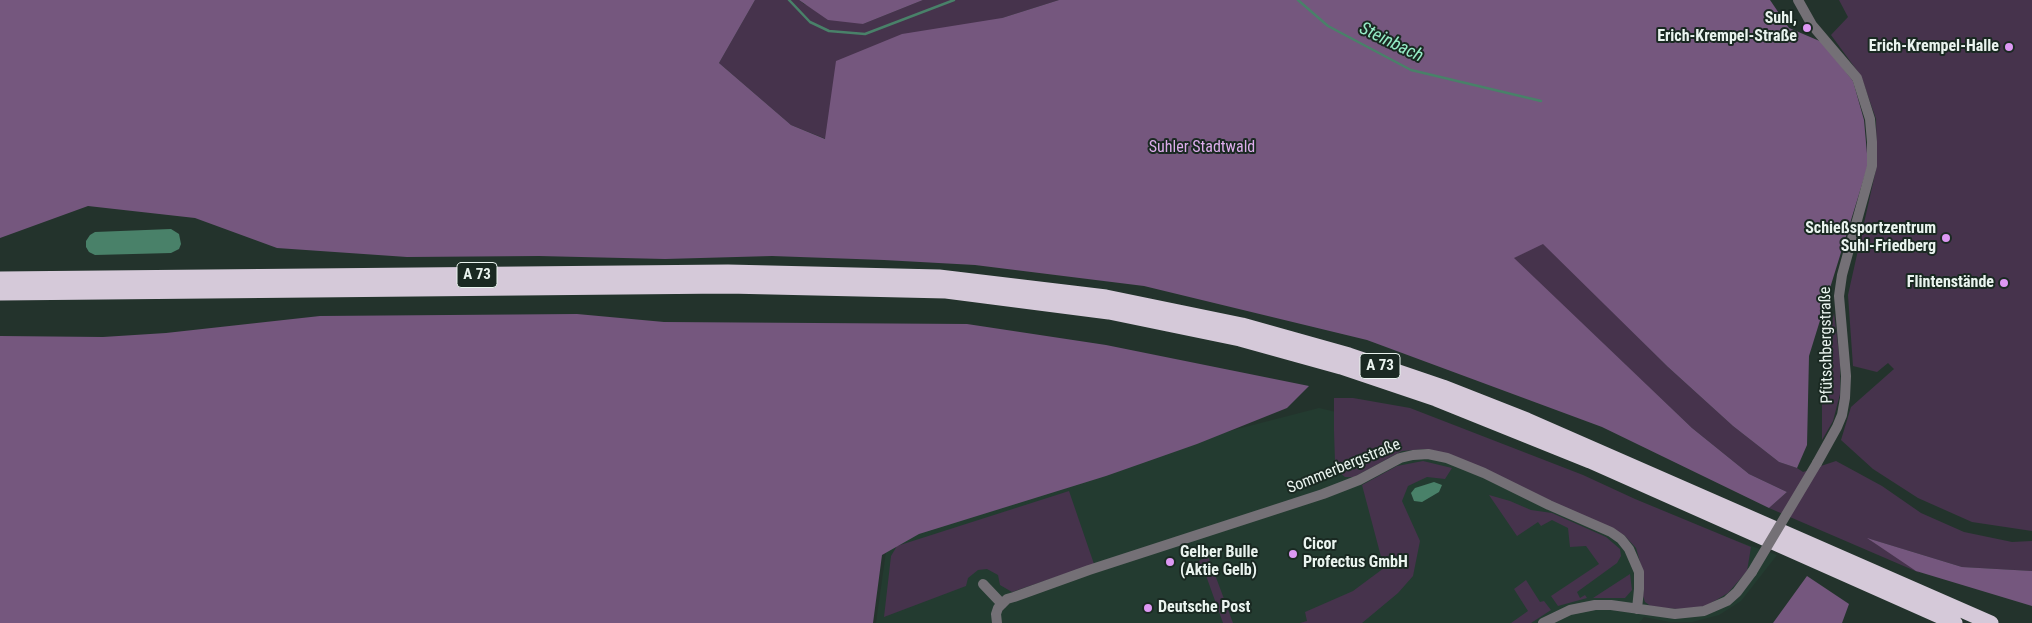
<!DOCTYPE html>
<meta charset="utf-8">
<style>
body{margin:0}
canvas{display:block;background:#23332c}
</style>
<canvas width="2032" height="623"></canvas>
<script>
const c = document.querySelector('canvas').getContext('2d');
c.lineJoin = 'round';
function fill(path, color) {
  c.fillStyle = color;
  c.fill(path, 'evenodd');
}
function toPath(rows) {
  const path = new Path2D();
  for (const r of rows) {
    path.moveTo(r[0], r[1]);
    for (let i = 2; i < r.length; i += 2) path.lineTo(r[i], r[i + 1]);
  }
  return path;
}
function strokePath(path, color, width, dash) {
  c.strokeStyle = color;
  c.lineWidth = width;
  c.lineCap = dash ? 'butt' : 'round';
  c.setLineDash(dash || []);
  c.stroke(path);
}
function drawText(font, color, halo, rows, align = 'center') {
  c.font = font + ' "Roboto Condensed",sans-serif';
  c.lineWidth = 4;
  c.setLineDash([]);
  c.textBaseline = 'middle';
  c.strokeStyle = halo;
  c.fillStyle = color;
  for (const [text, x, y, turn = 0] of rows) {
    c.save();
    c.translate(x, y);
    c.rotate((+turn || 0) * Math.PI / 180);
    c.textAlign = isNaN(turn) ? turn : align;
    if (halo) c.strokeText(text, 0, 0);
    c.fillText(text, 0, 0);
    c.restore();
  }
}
fill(toPath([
 [1319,408,1429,434,1777,555,1741,601,1719,615,1692,622,1670,622,1644,617,1639,623,876,623,888,538,1098,465]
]), '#233b30');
fill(toPath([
 [755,0,799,0,804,4,863,24,923,0,1059,0,1002,18,826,139,791,125,719,63],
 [1839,0,2032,0,2032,531,1972,522,1918,498,1873,469,1841,440,1851,407,1894,369,1888,363,1877,372,1853,366,1848,295,1877,165,1876,119,1861,76,1831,35,1848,17],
 [1543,243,1668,367,1733,426,1779,462,1797,468,1803,472,1836,461,1882,486,1921,513,1964,532,2012,542,2032,541,2032,571,1962,567,1870,539,1920,573,1769,508,1787,492,1749,474,1692,428,1513,258],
 [1834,313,1840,362,1840,394,1833,421,1822,440,1822,399,1824,364],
 [1334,398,1353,398,1410,408,1583,475,1635,499,1751,547,1747,571,1728,593,1706,606,1695,608,1677,609,1652,607,1645,602,1643,596,1644,583,1642,569,1636,548,1624,535,1426,449,1402,451,1354,477,1345,477,1338,471,1335,462,1334,431],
 [1423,461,1452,468,1445,479,1427,477,1408,486,1402,501,1420,541,1413,576,1398,593,1362,623,1300,623,1307,621,1305,612,1353,591,1384,568,1362,485,1397,466],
 [1069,491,1094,564,1012,592,1000,585,998,575,987,569,978,570,968,578,966,586,884,617,891,556,897,546],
 [1489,495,1510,501,1531,510,1552,513,1606,537,1620,549,1621,556,1617,563,1577,592,1580,598,1585,595,1587,598,1558,606,1551,596,1599,564,1586,546,1570,547,1568,528,1552,520,1541,526,1538,522,1517,536],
 [1208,556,1233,623,1223,623,1204,570,1197,562],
 [1630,574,1632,590,1625,598,1593,598],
 [1526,580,1540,602,1544,601,1551,610,1531,623,1511,623,1528,611,1514,589]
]), '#46334c');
fill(toPath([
 [0,0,755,0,719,63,791,125,825,139,836,61,902,34,1002,18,1059,0,1770,0,1789,28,1822,42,1853,81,1864,120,1868,165,1809,356,1807,445,1797,468,1779,462,1733,426,1668,367,1543,244,1514,258,1692,428,1749,474,1787,492,1769,508,1602,427,1367,340,1144,286,975,265,884,260,772,256,665,259,539,256,407,257,277,248,195,218,88,206,0,238],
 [799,0,923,0,863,24,828,20],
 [577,314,664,322,967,324,1106,345,1309,386,1287,408,1197,444,1106,476,919,534,882,555,873,623,0,623,0,336,103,337,166,333,320,316],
 [1867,538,1962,567,2032,571,2032,606,1916,571],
 [1807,576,1849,604,1842,623,1773,623]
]), '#75577e');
fill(toPath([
 [171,229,179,234,181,244,179,249,171,253,95,255,89,252,86,247,86,241,90,235,95,232],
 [1434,482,1442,485,1439,492,1422,502,1414,501,1411,493,1415,488]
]), '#498169');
strokePath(toPath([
 [789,0,810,22,829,31,865,34,954,0],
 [1298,0,1328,26,1411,70,1541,101]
]), '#498169', 2.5);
strokePath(toPath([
 [1798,0,1812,25,1857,78,1870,119,1872,142,1872,166,1842,275,1839,296,1846,376,1845,398,1842,415,1837,427,1817,463],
 [983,584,1002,604],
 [997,623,996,614,998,608,1007,599,1014,597,1089,570,1323,494,1359,480,1400,458,1413,455,1428,454,1447,458,1484,473,1549,505,1611,532,1621,539,1629,549,1639,572,1639,589,1637,609],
 [1543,623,1570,610,1595,605,1611,605,1675,614,1704,611,1727,601,1737,592,1752,572]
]), '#747076', 10);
strokePath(toPath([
 [0,279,728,272,939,277,1106,297,1242,325,1349,355,1443,387,1527,420,1991,623],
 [0,293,728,286,946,291,1109,312,1240,339,1341,367,1436,399,1590,461,1955,623]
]), '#d5c9d9', 15);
strokePath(toPath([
 [1752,572,1817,463]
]), '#747076', 10);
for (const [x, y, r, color] of [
 [1807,28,5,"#dd98f3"],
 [2009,47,5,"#dd98f3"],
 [1946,238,5,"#dd98f3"],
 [2004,283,5,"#dd98f3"],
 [1293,554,5,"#dd98f3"],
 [1170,562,5,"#dd98f3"],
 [1148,608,5,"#dd98f3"]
]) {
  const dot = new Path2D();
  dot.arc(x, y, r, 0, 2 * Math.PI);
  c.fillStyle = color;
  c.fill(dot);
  strokePath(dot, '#1a2922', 2);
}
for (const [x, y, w] of [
 [477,275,40],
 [1380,366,40]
]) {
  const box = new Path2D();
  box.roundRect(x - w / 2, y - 12.5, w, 25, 4);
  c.fillStyle = '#1a2922';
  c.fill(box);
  strokePath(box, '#eaf4ef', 1);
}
drawText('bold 15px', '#eaf4ef', null, [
 ["A 73",477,275],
 ["A 73",1380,366]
]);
drawText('bold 16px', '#eaf4ef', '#1a2922', [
 ["Suhl,",1797,19],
 ["Erich-Krempel-Straße",1797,37],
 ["Erich-Krempel-Halle",1999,47],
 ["Schießsportzentrum",1936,229],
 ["Suhl-Friedberg",1936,247],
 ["Flintenstände",1994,283],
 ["Cicor",1303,545,"left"],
 ["Profectus GmbH",1303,563,"left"],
 ["Gelber Bulle",1180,553,"left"],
 ["(Aktie Gelb)",1180,571,"left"],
 ["Deutsche Post",1158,608,"left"]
], 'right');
drawText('16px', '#ddadec', '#1a2922', [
 ["Suhler Stadtwald",1202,148]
]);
drawText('16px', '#eaf4ef', '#1a2922', [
 ["Pfütschbergstraße",1827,345,-91],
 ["Sommerbergstraße",1344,467,-22]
]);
drawText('italic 18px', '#95edc7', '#1a2922', [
 ["Steinbach",1391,43,26]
]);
</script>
